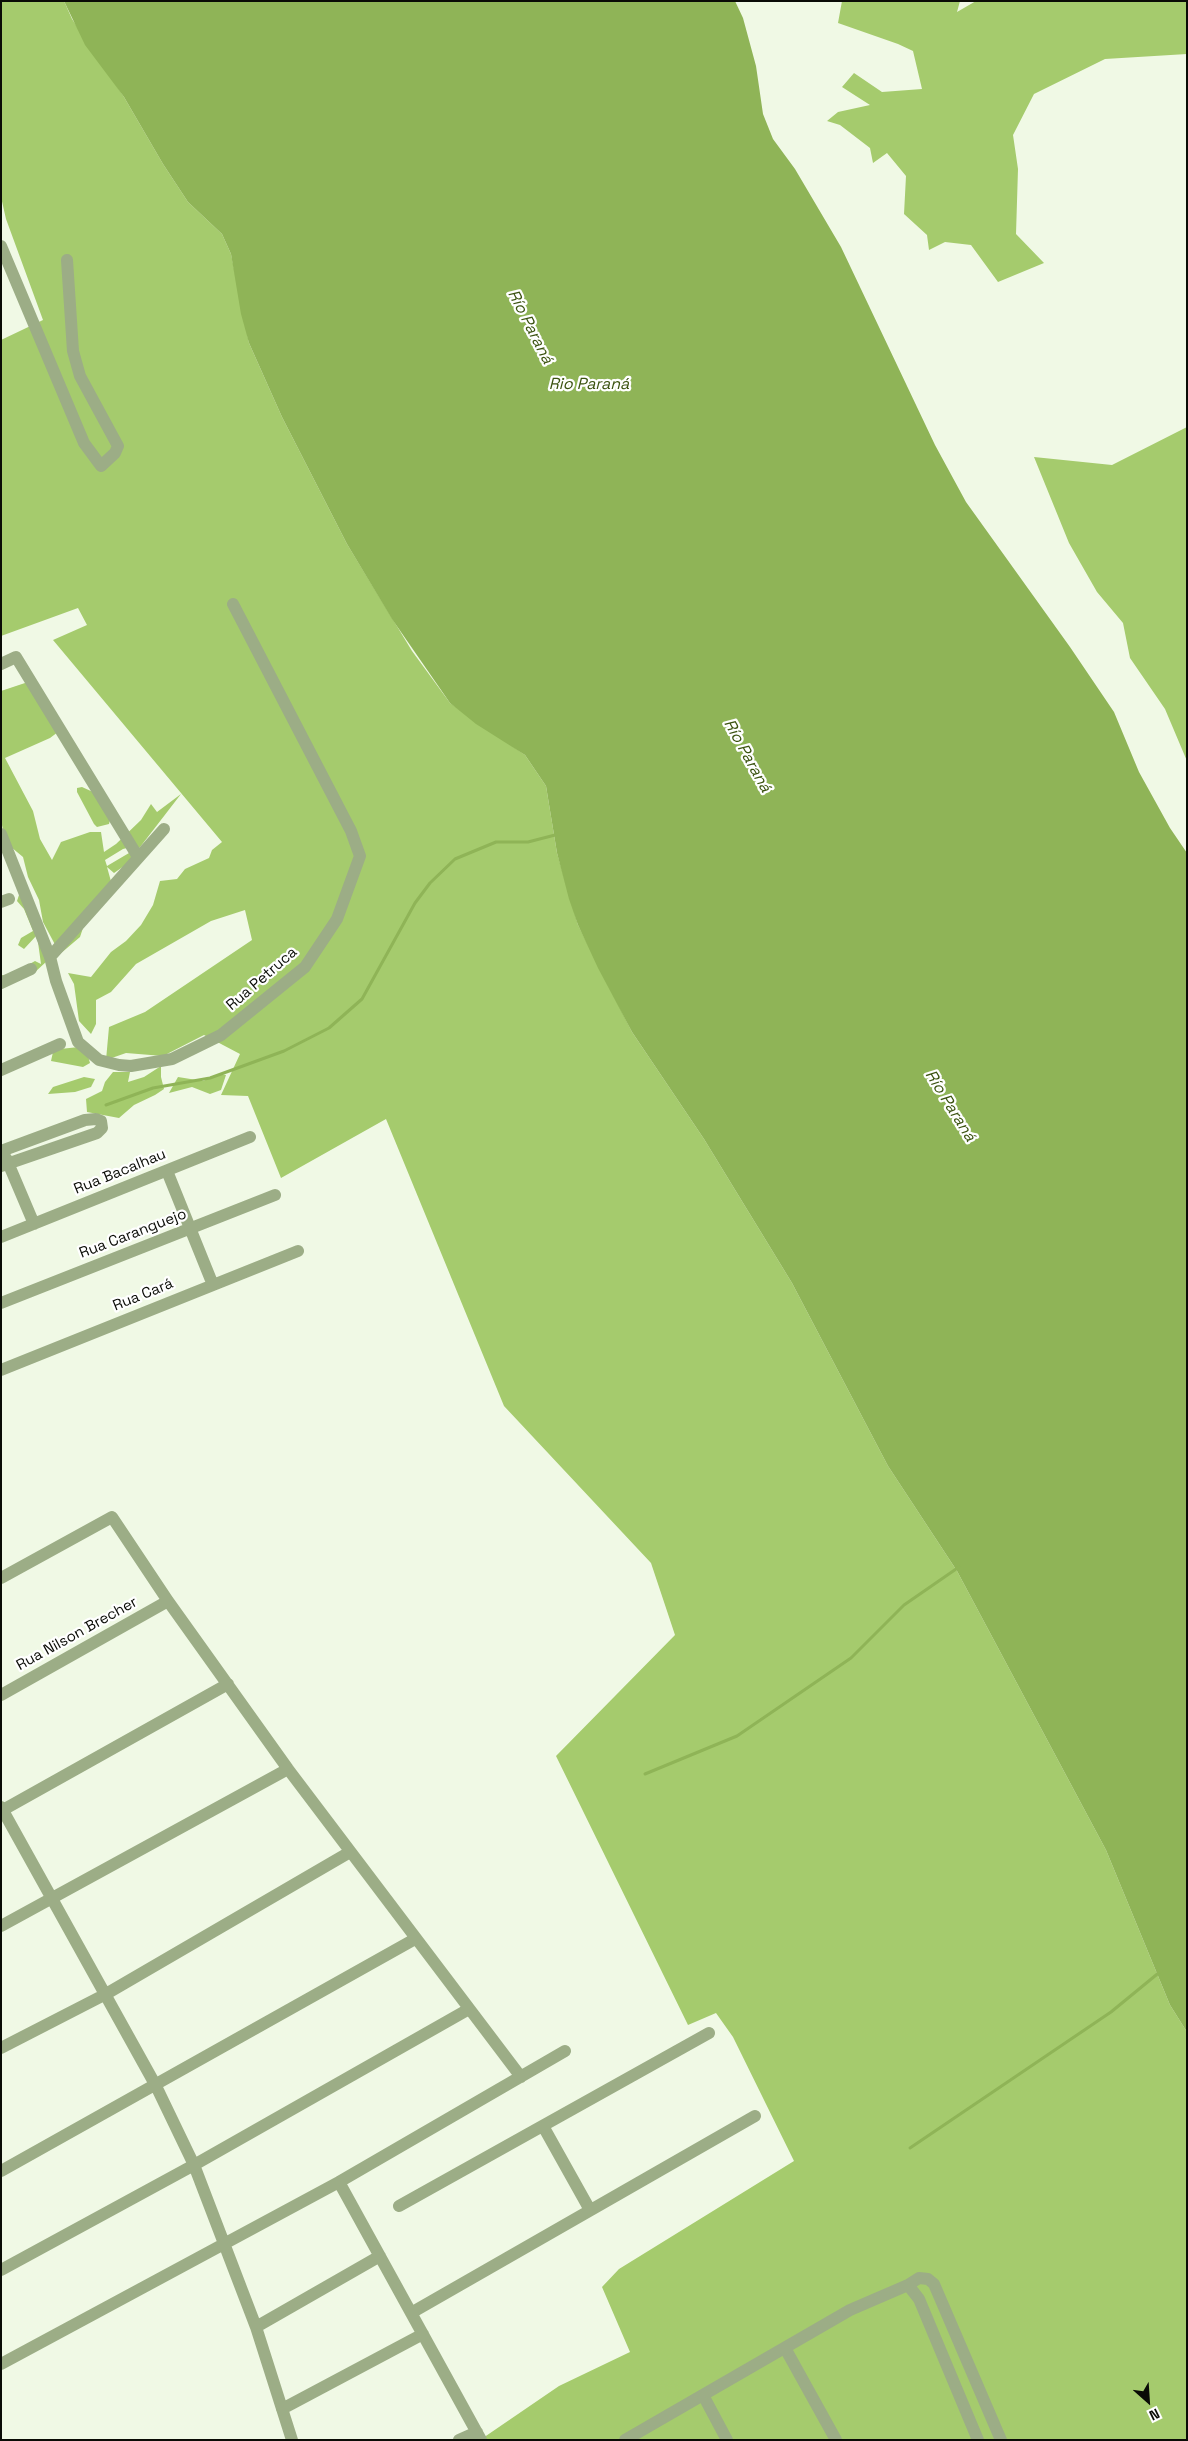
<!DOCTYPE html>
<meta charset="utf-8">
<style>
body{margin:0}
#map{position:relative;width:1188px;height:2441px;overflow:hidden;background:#f0f9e5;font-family:"Space Grotesk",sans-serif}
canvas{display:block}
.frame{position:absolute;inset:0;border:2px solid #0a0c06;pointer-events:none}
.north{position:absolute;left:1123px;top:2376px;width:50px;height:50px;-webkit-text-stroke:4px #fff;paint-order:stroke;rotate:154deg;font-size:14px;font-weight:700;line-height:20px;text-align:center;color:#0a0c06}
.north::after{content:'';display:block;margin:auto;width:18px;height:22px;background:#0a0c06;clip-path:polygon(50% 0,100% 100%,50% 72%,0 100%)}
</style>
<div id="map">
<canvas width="1188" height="2441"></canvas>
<div class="frame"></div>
<div class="north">N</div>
</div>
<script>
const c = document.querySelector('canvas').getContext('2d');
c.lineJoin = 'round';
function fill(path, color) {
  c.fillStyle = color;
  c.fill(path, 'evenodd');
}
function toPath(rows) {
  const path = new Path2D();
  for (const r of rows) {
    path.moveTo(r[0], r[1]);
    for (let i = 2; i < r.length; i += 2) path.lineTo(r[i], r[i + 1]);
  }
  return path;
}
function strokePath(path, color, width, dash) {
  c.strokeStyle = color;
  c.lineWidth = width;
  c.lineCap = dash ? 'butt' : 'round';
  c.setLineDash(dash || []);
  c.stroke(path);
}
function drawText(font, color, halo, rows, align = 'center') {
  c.font = font + ' "Space Grotesk",sans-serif';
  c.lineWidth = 4.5;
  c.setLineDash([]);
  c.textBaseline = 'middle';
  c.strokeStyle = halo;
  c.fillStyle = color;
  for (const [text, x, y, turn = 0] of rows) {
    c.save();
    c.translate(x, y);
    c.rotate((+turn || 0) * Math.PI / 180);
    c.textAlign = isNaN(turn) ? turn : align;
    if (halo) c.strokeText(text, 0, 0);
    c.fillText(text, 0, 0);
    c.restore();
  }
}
fill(toPath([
 [1,1,64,1,72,19,124,97,163,164,188,202,222,234,231,254,249,343,282,417,347,544,412,651,450,703,525,755,546,786,557,853,578,925,632,1032,704,1139,792,1283,888,1466,957,1571,1106,1850,1170,2005,1187,2032,1187,2440,480,2440,559,2386,630,2352,602,2287,619,2269,794,2161,733,2037,716,2013,688,2025,556,1756,675,1635,651,1563,504,1406,386,1119,281,1178,248,1096,221,1095,240,1054,204,1035,163,1056,126,1053,106,1060,109,1027,145,1012,252,940,245,910,211,921,136,964,111,992,96,1000,96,1024,91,1034,79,1021,74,984,68,973,91,977,111,952,126,941,141,925,153,905,160,881,177,879,185,869,209,858,212,850,222,842,53,640,87,625,78,608,1,636,1,340,43,320,6,219,1,197],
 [842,1,960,1,957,12,976,1,1187,1,1187,54,1105,59,1034,94,1013,135,1018,169,1016,234,1044,263,998,282,971,245,945,242,929,250,927,235,904,214,906,176,887,153,873,163,870,148,840,125,827,121,838,112,870,105,842,87,854,73,882,92,922,89,913,51,898,44,838,23],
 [1187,427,1187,761,1165,709,1130,658,1123,623,1097,592,1069,543,1034,457,1112,465],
 [28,682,58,732,50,738,5,758,33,811,40,839,52,860,61,842,90,832,101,832,104,852,116,844,141,820,151,804,157,812,181,794,127,864,114,873,107,867,112,885,84,925,80,937,60,954,43,922,39,900,28,877,23,857,11,847,4,835,1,820,1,691],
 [127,848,129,853,107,866,105,860,123,849],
 [82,787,93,792,110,820,109,824,97,827,94,824,77,792,77,788],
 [20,892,23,893,38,932,47,961,34,973,15,980,1,988,1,975,8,976,35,961,41,964,37,935,24,949,18,945,21,938,33,931,24,909,17,901],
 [79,1047,88,1056,90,1063,83,1067,51,1061,53,1052,60,1049],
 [161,1066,161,1077,164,1089,155,1095,134,1105,119,1118,87,1112,86,1099,102,1091,105,1082,113,1072,130,1072,128,1082,144,1077],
 [220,1074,226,1075,221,1090,210,1094,192,1087,169,1093,178,1077,203,1081],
 [84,1077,95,1079,91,1087,75,1092,48,1094,53,1087]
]), '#a5cb6d');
fill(toPath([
 [64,1,735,1,743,18,756,66,763,114,773,139,795,169,841,247,935,445,966,502,1070,647,1114,712,1139,772,1170,828,1187,853,1187,2032,1170,2005,1106,1850,957,1571,888,1466,792,1283,704,1139,632,1032,598,968,578,925,569,899,557,853,546,786,525,755,476,724,450,703,392,619,347,544,282,417,249,343,241,314,231,254,222,234,188,202,163,164,124,97,85,45]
]), '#8fb457');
strokePath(toPath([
 [106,1105,153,1088,210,1078,284,1051,329,1028,362,999,415,903,430,883,455,859,496,842,528,842,559,834],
 [645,1774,737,1736,851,1658,904,1605,959,1567],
 [910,2148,1111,2012,1161,1971]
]), '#8fb457', 3);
strokePath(toPath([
 [1,246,84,443,101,466,115,453,118,446,80,376,73,351,67,260],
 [1,664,16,657,138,857],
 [1,834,50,957,56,981,78,1042,99,1060,119,1065,131,1066,172,1059,221,1035,305,967,337,919,360,856,351,831,233,604],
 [1,902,9,899],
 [50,957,164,829],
 [1,983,31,969],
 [1,1070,60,1044],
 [1,1151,85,1120,96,1119,101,1121,102,1128,97,1133,1,1166],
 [6,1158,34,1224],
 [167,1171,213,1285],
 [1,1237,250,1137],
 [1,1303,275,1195],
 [1,1370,298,1251],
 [1,1578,112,1517,168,1601,288,1769,521,2077],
 [1,1695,168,1601],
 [1,1807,156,2086,194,2165,256,2327,292,2440],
 [1,1811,228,1684],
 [1,1926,288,1769],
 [1,2048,106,1994,350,1852],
 [543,2126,590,2210],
 [1,2171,415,1939],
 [339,2182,481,2440],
 [399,2206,709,2033],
 [1,2270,194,2165,469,2009],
 [411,2313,755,2116],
 [256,2327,380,2256],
 [785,2348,836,2440],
 [1,2364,339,2182,565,2051],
 [703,2395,727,2440],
 [282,2409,423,2334],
 [459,2440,477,2432],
 [625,2440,850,2310,908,2285],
 [978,2440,919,2299,908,2285,919,2278,928,2279,934,2284,1001,2440]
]), '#9cad86', 12);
drawText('15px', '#0a0c06', '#fff', [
 ["Rua Petruca",262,979,-41],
 ["Rua Bacalhau",120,1172,-22],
 ["Rua Caranguejo",133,1234,-21],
 ["Rua Cará",143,1295,-22],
 ["Rua Nilson Brecher",77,1634,-29]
]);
drawText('italic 16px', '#3b5310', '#fff', [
 ["Río Paraná",530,327,63],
 ["Rio Paraná",589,385],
 ["Río Paraná",747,756,61],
 ["Río Paraná",950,1106,58]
]);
</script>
